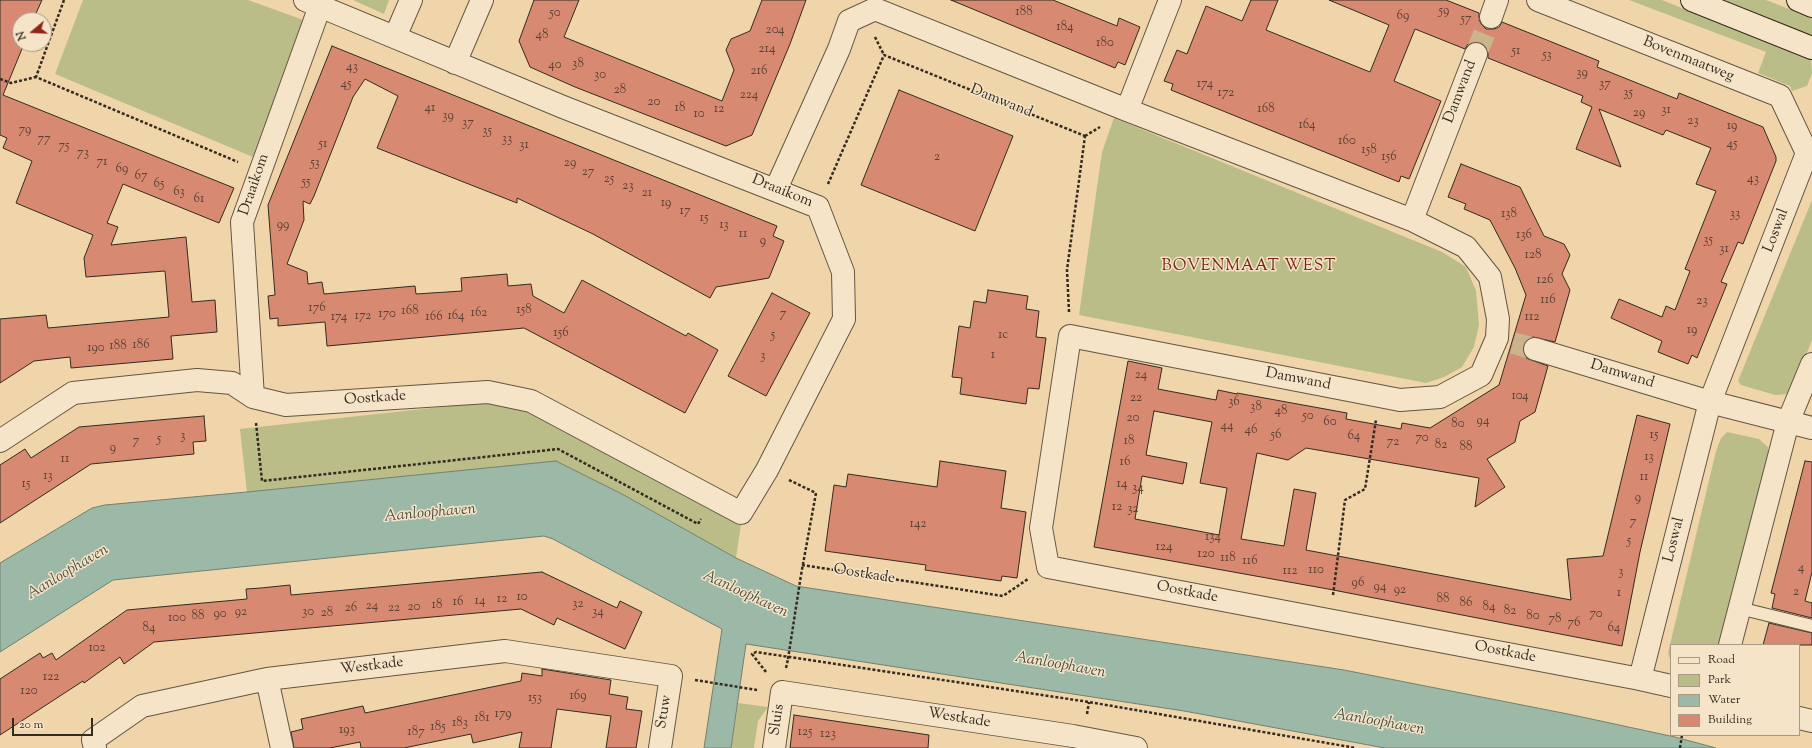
<!DOCTYPE html>
<style>
body{margin:0}
#map{position:relative;width:1812px;height:748px;overflow:hidden;background:#f1d5aa;font-family:"Sorts Mill Goudy",serif}
canvas{display:block}
.legend{position:absolute;left:1670px;top:644px;width:130px;height:92px;box-sizing:border-box;background:#f6e4c8;border:1px solid #a89a85;margin:0;padding:5px 7px;list-style:none;font-size:12px;color:#332b20}
.legend li{display:flex;align-items:center;gap:8px;height:20px}
.legend b{width:20px;border:1px solid #a89a85}
.north{position:absolute;left:12px;top:12px;width:40px;height:40px;box-sizing:border-box;background:#f6e4c8;border:1px solid #a89a85;border-radius:50%;rotate:251deg;font-size:11px;font-weight:700;line-height:16px;text-align:center;color:#332b20}
.north::after{content:'';display:block;margin:auto;width:14px;height:18px;background:#8f2418;clip-path:polygon(50% 0,100% 100%,50% 72%,0 100%)}
.scale{position:absolute;left:12px;top:718px;width:81px;height:18px;box-sizing:border-box;border:2px solid #332b20;border-top:0;padding-left:5px;font-size:12px;line-height:14px;white-space:nowrap;color:#332b20;-webkit-text-stroke:3px #f6e4c8;paint-order:stroke}
</style>
<div id="map">
<canvas width="1812" height="748"></canvas>
<ul class="legend">
<li><b style="height:5px;background:#f6e4c8"></b>Road</li>
<li><b style="height:11px;background:#babd88"></b>Park</li>
<li><b style="height:11px;background:#9bb9a6"></b>Water</li>
<li><b style="height:11px;background:#d78971"></b>Building</li>
</ul>
<div class="north">N</div>
<div class="scale">20 m</div>
</div>
<script>
const c = document.querySelector('canvas').getContext('2d');
c.lineJoin = 'round';
function fill(path, color) {
  c.fillStyle = color;
  c.fill(path, 'evenodd');
}
function toPath(rows) {
  const path = new Path2D();
  for (const r of rows) {
    path.moveTo(r[0], r[1]);
    for (let i = 2; i < r.length; i += 2) path.lineTo(r[i], r[i + 1]);
  }
  return path;
}
function strokePath(path, color, width, dash) {
  c.strokeStyle = color;
  c.lineWidth = width;
  c.lineCap = dash ? 'butt' : 'round';
  c.setLineDash(dash || []);
  c.stroke(path);
}
function drawText(font, color, halo, rows, align = 'center') {
  c.font = font + ' "Sorts Mill Goudy",serif';
  c.lineWidth = 3;
  c.setLineDash([]);
  c.textBaseline = 'middle';
  c.strokeStyle = halo;
  c.fillStyle = color;
  for (const [text, x, y, turn = 0] of rows) {
    c.save();
    c.translate(x, y);
    c.rotate((+turn || 0) * Math.PI / 180);
    c.textAlign = isNaN(turn) ? turn : align;
    if (halo) c.strokeText(text, 0, 0);
    c.fillText(text, 0, 0);
    c.restore();
  }
}
fill(toPath([
 [83,0,248,0,306,21,253,157,55,74],
 [353,0,389,0,384,14],
 [1629,0,1662,0,1811,60,1812,73,1807,86,1792,91,1790,86,1758,73,1766,52],
 [1716,0,1766,0,1812,18,1812,38],
 [1114,118,1442,252,1466,267,1476,291,1479,325,1474,347,1462,367,1444,377,1426,383,1079,315,1102,152],
 [1812,200,1812,340,1794,385,1788,394,1775,395,1741,385,1738,381],
 [505,400,728,519,741,524,736,558,622,494,556,461,247,492,240,429],
 [1727,432,1759,439,1768,447,1769,457,1720,645,1671,645,1671,662,1668,653,1702,510,1716,451,1721,438],
 [738,703,768,707,758,721,754,748,731,748]
]), '#babd88');
const water = toPath([
 [556,461,622,494,736,558,796,586,1344,670,1568,714,1675,737,1716,748,1385,748,1184,711,746,644,731,748,704,748,722,629,553,539,544,536,113,580,0,652,0,563,92,508,105,505,247,492,556,461]
]);
fill(water, '#9bb9a6');
strokePath(water, '#718070', 1);
const building = toPath([
 [0,0,42,0,33,20,20,20,20,44,24,44,3,95,234,188,219,223,123,184,107,223,118,227,111,245,186,237,192,302,215,300,217,332,171,336,173,359,71,368,70,357,34,361,0,383,0,319,46,315,48,328,169,317,165,271,86,277,84,258,93,235,16,203,32,161,3,148,7,138,0,135,0,0],
 [534,0,579,0,564,37,722,101,734,70,726,50,731,39,750,31,762,0,806,0,790,44,752,135,726,146,575,87,530,67,519,41,534,0],
 [951,0,1053,0,1117,26,1119,18,1140,27,1125,65,1118,62,1115,68,951,0],
 [1251,0,1278,0,1266,30,1370,72,1389,25,1329,0,1446,0,1479,13,1479,20,1482,25,1486,29,1494,29,1499,27,1502,22,1599,61,1597,67,1677,99,1679,93,1763,127,1776,157,1776,161,1743,244,1738,242,1721,282,1727,284,1697,358,1692,355,1688,364,1658,352,1662,341,1611,318,1619,299,1662,317,1666,306,1675,310,1690,271,1685,269,1716,191,1696,184,1711,148,1666,130,1663,135,1599,109,1621,167,1576,149,1592,107,1581,102,1583,96,1488,58,1488,52,1486,46,1481,43,1474,42,1468,44,1465,49,1415,29,1394,81,1441,101,1409,179,1401,176,1399,182,1171,90,1173,84,1164,81,1177,50,1187,54,1206,6,1242,21,1251,0],
 [332,46,777,226,773,236,784,241,769,278,716,287,710,298,593,234,517,198,517,203,377,148,398,96,365,79,353,97,314,196,310,204,303,201,304,220,287,264,307,272,308,284,322,282,324,294,415,286,416,294,462,291,461,278,507,274,508,286,531,284,533,296,564,313,582,280,686,336,688,333,718,350,685,413,524,328,327,346,325,322,278,326,278,318,270,319,268,296,275,295,268,205,332,46],
 [899,90,1013,136,975,231,861,185,899,90],
 [1461,164,1520,187,1544,236,1564,244,1570,255,1562,274,1570,290,1555,342,1533,337,1526,340,1523,346,1523,352,1526,358,1548,366,1535,412,1520,421,1515,442,1487,459,1505,487,1475,507,1479,478,1306,448,1288,460,1257,453,1241,539,1284,546,1294,489,1316,493,1306,550,1571,600,1567,559,1603,556,1637,415,1670,424,1640,552,1622,646,1328,589,1094,547,1128,361,1162,368,1158,389,1216,400,1218,390,1237,394,1237,393,1347,413,1346,419,1401,429,1402,423,1430,428,1499,385,1526,295,1515,268,1490,220,1464,209,1466,204,1448,197,1461,164],
 [1154,411,1212,422,1200,483,1227,488,1219,535,1135,519,1142,476,1183,484,1187,463,1146,455,1154,411],
 [988,290,1028,296,1026,309,1039,311,1036,337,1046,338,1039,389,1028,388,1026,404,960,394,962,378,952,377,959,326,970,328,974,301,986,303,988,290],
 [772,293,810,313,766,396,728,376,772,293],
 [204,416,206,441,193,442,194,454,91,464,0,523,0,465,25,449,31,458,79,427,204,416],
 [940,461,1006,471,1001,508,1026,512,1017,578,1002,576,1001,581,925,570,926,565,825,551,834,485,846,487,848,474,937,487,940,461],
 [1805,461,1812,462,1812,572,1805,601,1812,603,1812,618,1772,608,1775,594,1771,593,1805,461],
 [542,572,617,608,620,601,642,612,625,649,557,618,554,625,521,609,154,642,124,664,120,657,84,683,83,681,0,735,0,679,40,653,43,658,52,653,56,660,127,610,247,599,246,589,261,588,290,585,291,595,542,572],
 [1769,623,1812,633,1812,645,1763,645,1769,623],
 [542,669,611,680,609,694,628,697,626,709,642,711,636,748,606,748,611,716,557,709,551,748,519,748,522,732,473,743,471,734,404,748,361,748,360,742,330,748,294,748,291,732,303,729,301,719,363,706,365,713,521,681,522,673,542,676,542,669],
 [794,715,929,735,928,748,790,748,794,715]
]);
fill(building, '#d78971');
strokePath(building, '#332b20', 1);
strokePath(toPath([
 [1476,54,1491,17],
 [1513,343,1535,349]
]), '#cbb38e', 22, [22, 11]);
const lane = toPath([
 [1739,608,1812,626]
]);
const street = toPath([
 [1538,0,1780,96,1807,153],
 [1491,17,1497,0],
 [395,37,411,0],
 [455,63,482,0],
 [1127,110,1170,0],
 [776,189,839,49,849,21,875,9,1127,110,1412,220,1466,247,1490,277,1498,319,1497,338,1481,375,1440,397,1400,400,1070,336,1041,528,1048,567,1640,679,1671,686],
 [1412,220,1476,54],
 [1535,349,1710,402,1812,428],
 [253,397,242,222,320,6],
 [0,441,73,393,197,380,232,383,253,397,286,405,488,392,531,401,741,513,767,470,844,319,843,272,818,207,563,107,305,0],
 [1730,645,1788,422,1812,364],
 [267,679,282,748],
 [1640,679,1710,402,1807,153],
 [1799,718,1812,721],
 [95,748,93,740,142,706,267,679,505,651,671,676,660,748],
 [774,748,782,692,1073,736,1136,748]
]);
const secondary = toPath([
 [1692,0,1812,48],
 [1798,0,1812,6]
]);
strokePath(lane, '#625642', 14);
strokePath(street, '#625642', 24);
strokePath(secondary, '#332b20', 24);
strokePath(toPath([
 [64,0,36,77,238,162],
 [875,37,884,55],
 [0,79,11,83,36,77],
 [1085,136,1100,127],
 [828,184,884,55,1085,136],
 [1069,312,1067,270,1085,136],
 [256,423,262,481,558,449,698,524,701,519],
 [789,480,816,493,801,575],
 [802,565,1003,596,1028,579],
 [1333,595,1345,500,1365,489,1376,420],
 [786,668,788,659],
 [766,672,752,654,756,652,1089,702,1356,748],
 [695,680,757,690],
 [1087,714,1089,702],
 [1680,748,1682,735]
]), '#332b20', 2.5, [3, 2]);
strokePath(lane, '#f6e4c8', 12);
strokePath(street, '#f6e4c8', 22);
strokePath(secondary, '#f6e4c8', 22);
strokePath(toPath([
 [788,659,801,575]
]), '#332b20', 2.5, [3, 2]);
drawText('13px', '#5c4234', null, [
 ["59",1444,12],
 ["188",1024,13],
 ["50",555,14],
 ["69",1403,17],
 ["57",1466,20],
 ["184",1065,28],
 ["204",775,31],
 ["48",542,36],
 ["180",1105,44],
 ["214",767,50],
 ["51",1516,52],
 ["53",1547,56],
 ["38",578,65],
 ["40",555,66],
 ["43",352,68],
 ["216",759,72],
 ["39",1582,74],
 ["30",600,76],
 ["45",346,85],
 ["174",1205,85],
 ["37",1605,85],
 ["28",620,91],
 ["172",1226,94],
 ["35",1628,94],
 ["224",749,96],
 ["20",654,103],
 ["41",430,109],
 ["18",680,109],
 ["12",719,110],
 ["168",1266,110],
 ["31",1666,111],
 ["29",1639,114],
 ["10",699,115],
 ["39",448,117],
 ["23",1693,122],
 ["37",468,124],
 ["164",1307,126],
 ["19",1732,127],
 ["79",25,131],
 ["35",487,132],
 ["77",44,140],
 ["33",507,140],
 ["160",1347,142],
 ["51",323,145],
 ["45",1732,145],
 ["31",524,146],
 ["75",64,147],
 ["158",1369,151],
 ["73",83,154],
 ["2",937,158],
 ["156",1389,158],
 ["71",102,163],
 ["53",315,164],
 ["29",570,164],
 ["69",122,170],
 ["27",588,173],
 ["67",141,177],
 ["25",609,180],
 ["43",1753,180],
 ["55",306,183],
 ["65",159,185],
 ["23",628,187],
 ["63",179,193],
 ["21",647,194],
 ["61",199,200],
 ["19",666,204],
 ["17",685,212],
 ["138",1509,215],
 ["33",1735,215],
 ["15",704,219],
 ["99",283,226],
 ["13",724,226],
 ["11",743,235],
 ["136",1524,236],
 ["35",1708,241],
 ["9",763,242],
 ["31",1724,250],
 ["128",1533,256],
 ["126",1545,281],
 ["116",1548,301],
 ["23",1702,302],
 ["176",317,309],
 ["158",524,311],
 ["168",410,312],
 ["162",479,314],
 ["170",387,315],
 ["7",783,315],
 ["172",363,317],
 ["164",456,317],
 ["174",339,318],
 ["166",434,318],
 ["112",1532,318],
 ["19",1692,331],
 ["156",561,334],
 ["5",773,336],
 ["1c",1003,336],
 ["186",141,346],
 ["188",118,347],
 ["190",96,349],
 ["1",993,356],
 ["3",763,357],
 ["24",1141,376],
 ["104",1520,397],
 ["22",1136,399],
 ["36",1234,403],
 ["38",1256,408],
 ["48",1281,412],
 ["50",1308,417],
 ["20",1133,419],
 ["94",1483,422],
 ["60",1330,423],
 ["80",1458,425],
 ["44",1227,427],
 ["46",1251,431],
 ["56",1276,436],
 ["15",1654,436],
 ["3",183,437],
 ["64",1354,437],
 ["70",1422,439],
 ["5",159,440],
 ["7",136,442],
 ["18",1129,442],
 ["72",1393,443],
 ["82",1441,446],
 ["88",1466,448],
 ["9",113,449],
 ["13",1649,458],
 ["11",65,460],
 ["16",1125,463],
 ["13",48,477],
 ["11",1644,478],
 ["15",26,485],
 ["14",1122,485],
 ["34",1138,489],
 ["9",1638,499],
 ["12",1117,508],
 ["32",1133,510],
 ["7",1633,523],
 ["142",918,525],
 ["134",1213,538],
 ["5",1629,542],
 ["124",1164,548],
 ["120",1206,555],
 ["118",1228,559],
 ["116",1250,562],
 ["4",1801,569],
 ["110",1316,571],
 ["112",1290,572],
 ["3",1621,573],
 ["96",1358,584],
 ["94",1380,588],
 ["92",1400,591],
 ["2",1796,593],
 ["1",1619,594],
 ["10",522,598],
 ["12",502,600],
 ["88",1443,600],
 ["14",480,602],
 ["16",458,603],
 ["86",1466,604],
 ["32",578,605],
 ["18",437,606],
 ["24",372,607],
 ["20",414,608],
 ["84",1489,608],
 ["26",351,609],
 ["22",394,609],
 ["82",1510,612],
 ["92",241,613],
 ["30",308,613],
 ["34",598,613],
 ["28",327,614],
 ["90",220,615],
 ["70",1596,615],
 ["88",198,617],
 ["80",1533,617],
 ["100",177,619],
 ["78",1555,620],
 ["76",1574,624],
 ["84",149,629],
 ["64",1614,629],
 ["102",97,649],
 ["122",51,678],
 ["120",29,692],
 ["169",578,697],
 ["153",535,699],
 ["179",503,715],
 ["181",482,719],
 ["183",460,724],
 ["185",438,728],
 ["193",347,731],
 ["187",416,733],
 ["125",805,733],
 ["123",828,735]
]);
drawText('15px', '#332b20', '#f6e4c8', [
 ["Bovenmaatweg",1688,60,22],
 ["Damwand",1461,92,-69],
 ["Damwand",1001,102,22],
 ["Draaikom",255,185,-71],
 ["Draaikom",782,192,22],
 ["Loswal",1777,231,-69],
 ["Damwand",1622,375,17],
 ["Damwand",1298,380,11],
 ["Oostkade",375,399,-4],
 ["Loswal",1675,540,-76],
 ["Oostkade",864,575,9],
 ["Oostkade",1187,593,11],
 ["Oostkade",1505,653,11],
 ["Westkade",372,667,-7],
 ["Stuw",665,712,-81],
 ["Westkade",959,719,9],
 ["Sluis",778,720,-82]
]);
c.letterSpacing = '1px';
drawText('16px', '#7a1f14', '#f6e4c8', [
 ["BOVENMAAT WEST",1249,267]
]);
c.letterSpacing = '0px';
drawText('italic 16px', '#4d4e42', '#f6e4c8', [
 ["Aanloophaven",430,514,-5],
 ["Aanloophaven",68,573,-31],
 ["Aanloophaven",745,595,25],
 ["Aanloophaven",1060,666,10],
 ["Aanloophaven",1379,723,10]
]);
</script>
